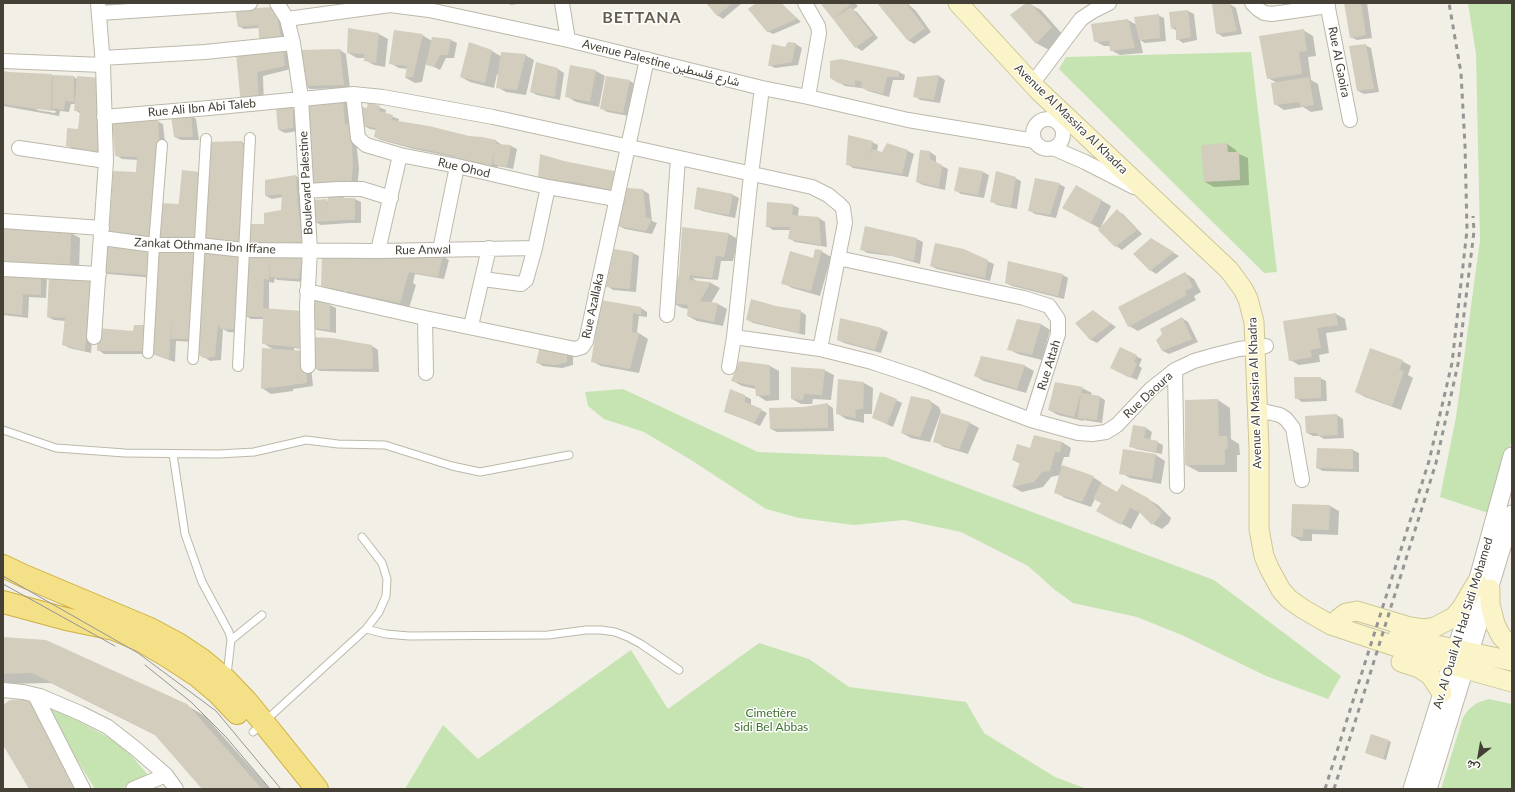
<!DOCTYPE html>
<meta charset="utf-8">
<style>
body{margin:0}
#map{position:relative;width:1515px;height:792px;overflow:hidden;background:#f2f0e6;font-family:Lato,Vazirmatn,sans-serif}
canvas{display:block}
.frame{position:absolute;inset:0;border:4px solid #444036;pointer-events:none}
.north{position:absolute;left:1459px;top:736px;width:40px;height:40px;-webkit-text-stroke:3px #fff;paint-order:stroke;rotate:211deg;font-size:11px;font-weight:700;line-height:16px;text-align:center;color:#444036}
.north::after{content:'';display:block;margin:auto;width:14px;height:18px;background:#444036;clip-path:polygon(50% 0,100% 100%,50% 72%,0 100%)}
</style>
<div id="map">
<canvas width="1515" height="792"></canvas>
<div class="frame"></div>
<div class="north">ش</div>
</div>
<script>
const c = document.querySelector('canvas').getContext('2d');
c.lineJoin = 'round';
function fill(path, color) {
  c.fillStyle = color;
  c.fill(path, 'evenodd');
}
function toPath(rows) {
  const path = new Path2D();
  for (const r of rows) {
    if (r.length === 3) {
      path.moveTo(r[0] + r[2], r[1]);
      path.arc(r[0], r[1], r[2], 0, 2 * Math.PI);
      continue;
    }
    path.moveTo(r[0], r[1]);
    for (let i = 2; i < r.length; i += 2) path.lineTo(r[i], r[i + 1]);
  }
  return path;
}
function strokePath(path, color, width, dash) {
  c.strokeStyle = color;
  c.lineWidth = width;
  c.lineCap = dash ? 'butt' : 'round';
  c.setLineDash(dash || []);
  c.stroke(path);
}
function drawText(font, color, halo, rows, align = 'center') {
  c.font = font + ' Lato,Vazirmatn,sans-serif';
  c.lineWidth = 3;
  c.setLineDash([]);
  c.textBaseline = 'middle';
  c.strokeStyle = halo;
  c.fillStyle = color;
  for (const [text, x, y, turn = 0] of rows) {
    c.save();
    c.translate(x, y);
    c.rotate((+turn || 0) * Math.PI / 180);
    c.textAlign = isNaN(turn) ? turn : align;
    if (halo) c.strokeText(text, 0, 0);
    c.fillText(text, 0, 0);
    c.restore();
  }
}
fill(toPath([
 [1468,3,1512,3,1512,439,1488,513,1440,497,1456,417,1480,240,1476,54],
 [1251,52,1277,272,1264,273,1059,69,1066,57],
 [623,389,758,452,885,457,1214,580,1341,676,1328,699,1266,676,1184,636,1137,617,1073,603,1055,590,1028,566,961,532,904,520,854,525,799,518,766,509,691,460,644,432,604,419,588,406,585,392],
 [759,643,809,659,849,687,966,702,984,733,1055,777,1087,789,405,789,443,725,478,759,631,650,668,709],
 [1489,699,1512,704,1512,789,1441,789,1463,717,1469,709,1477,703],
 [53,708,121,744,150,777,120,789,95,789,49,715]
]), '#c6e3b2');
fill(toPath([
 [508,3,524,3,511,5],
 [707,3,742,3,723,19,717,15],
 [757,3,781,3,801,22,773,34,767,31],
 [821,3,855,3,858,6,853,10,857,12,878,38,862,51,856,47],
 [878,3,907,3,916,11,931,32,914,44,908,40],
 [1028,3,1041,10,1063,35,1049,50,1036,43],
 [1213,3,1228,3,1236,8,1242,34,1223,37,1217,33],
 [1345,3,1367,3,1372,38,1357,40,1351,37],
 [1188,11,1194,14,1197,40,1183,43,1177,39,1177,31,1172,28],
 [281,12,288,45,259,28,244,29,238,26],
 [1158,15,1164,18,1166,41,1145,43,1140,40,1143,53,1120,55,1111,50,1110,46,1104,46,1095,41,1128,20,1137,25],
 [1303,30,1313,36,1316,56,1308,57,1311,80,1318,84,1323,110,1311,112,1303,107,1284,110,1275,104,1277,83,1268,78],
 [379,34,388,39,385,67,374,65,365,60,365,58,357,58,348,53],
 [422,35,432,41,432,38,451,40,457,43,454,58,446,58,440,70,426,63,422,82,415,83,406,78,408,69,399,68,390,63],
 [788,43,796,44,802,48,798,65,775,68,769,65,786,48],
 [470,44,492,51,502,57,525,55,534,60,526,95,506,92,497,87,499,75,497,74,494,88,470,82,461,77],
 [1365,45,1371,48,1379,92,1364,94,1358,91],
 [283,48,289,51,291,69,263,76,264,105,248,106,237,55],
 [340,50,346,54,350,88,310,89,304,85],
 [558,69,564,73,560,100,537,95,531,92],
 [596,71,605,76,599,107,576,102,566,96],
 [3,72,74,77,77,79,105,156,73,149,67,145,79,131,81,114,75,110,75,104,71,104,69,112,60,111,59,116,3,106],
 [37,108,56,111,55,113,37,110],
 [899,72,905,75,904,80,893,80,889,97,868,91,861,87,861,88,845,86,831,77],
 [939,76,945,80,940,103,920,100,915,96,918,78],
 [630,81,635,84,629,116,607,112,601,108],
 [343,101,349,104,355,128,359,169,357,189,343,189],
 [369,103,386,110,385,114,399,119,398,122,469,137,496,141,502,145,511,146,517,149,513,169,498,166,497,170,483,165,471,163,458,158,414,149,381,140,375,137,376,130,370,129,364,126],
 [292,108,298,112,299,131,285,133,279,130],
 [191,115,196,119,199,140,181,140,175,137],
 [157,121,163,124,165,143,161,204,180,205,200,173,242,142,248,146,248,225,265,225,282,211,283,197,272,199,266,196,266,181,296,176,302,179,309,246,116,236,137,173,138,160,122,159,116,155],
 [872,142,878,145,877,151,883,153,908,151,914,154,908,177,853,168,847,164],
 [1227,144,1236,150,1237,153,1248,158,1249,185,1214,187,1205,182,1202,146],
 [930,152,936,156,936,163,948,169,945,190,923,185,917,182],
 [541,156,622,194,581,185,565,184,545,181,539,177],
 [983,172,989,175,984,198,961,194,955,190],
 [1015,178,1021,181,1017,209,997,205,991,201],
 [1059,184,1065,187,1056,218,1035,214,1029,210],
 [1077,186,1111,206,1100,229,1117,211,1123,214,1142,234,1122,250,1116,246,1101,229,1063,208],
 [698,188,733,195,739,198,735,218,702,211,696,208],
 [643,190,649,194,652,221,657,223,652,234,625,229,619,226],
 [341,196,346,199,355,199,361,202,361,223,350,223,321,225,315,222,326,200,329,202],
 [768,203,793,205,799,208,798,216,819,218,825,222,827,247,795,242,789,238,790,230,773,230,767,226],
 [865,227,917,239,923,242,920,264,892,256,867,253,861,249],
 [683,228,729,234,738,239,733,261,721,261,718,280,692,278,699,282,711,283,720,288,711,303,718,304,727,309,723,326,697,321,688,316,688,309,682,308,673,303,680,274],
 [71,233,80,238,79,272,30,270],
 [1151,239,1179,256,1156,274,1150,270],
 [112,244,202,254,303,253,305,282,277,280,275,278,274,283,269,282,269,309,311,350,294,348,294,351,310,356,313,386,293,389,293,391,271,394,262,388,274,350,263,343,264,319,251,319,244,315,244,333,228,332,223,329,221,360,210,361,199,354,197,342,176,341,175,362,152,354,104,354,98,350,145,326,155,278,108,274,102,271],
 [821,251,831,257,820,296,792,288,783,283],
 [633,253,639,256,636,292,613,290,607,286],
 [443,256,449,260,444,279,415,274,413,283,416,285,409,308,373,298,346,293,355,257],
 [353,257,344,293,331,290,322,285],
 [987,261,994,264,990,281,937,269,931,266],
 [1185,273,1194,279,1201,292,1194,296,1196,300,1138,331,1129,326],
 [3,275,41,276,47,279,46,298,29,297,28,318,3,315],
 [50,275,97,281,91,353,69,348,63,344,65,321,54,320,48,317],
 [1063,275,1068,278,1064,299,1012,286,1006,283],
 [602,302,641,308,647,312,647,317,639,316,637,332,648,339,639,373,601,366,592,361],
 [330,305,336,308,336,333,317,330,311,327],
 [776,307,800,311,806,315,805,335,753,323,748,320],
 [1093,311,1116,327,1097,343,1091,340,1077,324],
 [1336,314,1345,319,1347,330,1326,333,1329,353,1319,355,1320,362,1299,365,1290,360,1284,322],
 [1182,318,1188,322,1198,342,1169,354,1163,351,1157,340],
 [841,319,882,329,888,332,881,353,844,343,838,340],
 [1018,320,1041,324,1050,330,1042,360,1018,354,1008,349],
 [372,346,378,350,379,372,320,371,314,368],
 [567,351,573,355,573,365,562,368,543,366,538,363],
 [1136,356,1142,359,1139,366,1142,368,1137,380,1117,371],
 [1402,361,1411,366,1408,375,1413,378,1401,410,1365,397,1356,392],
 [770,366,779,371,779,400,766,401,757,395,756,389,742,386,733,381],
 [1025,366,1034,371,1026,393,984,381,975,376],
 [824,370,834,375,831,400,813,399,812,404,801,404,792,399],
 [1320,378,1326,381,1327,401,1302,402,1296,398],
 [864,383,873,388,872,414,864,414,864,423,846,419,837,413],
 [1082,388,1092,393,1091,395,1100,397,1105,400,1102,423,1083,420,1083,421,1058,415,1049,410],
 [745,396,751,399,751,405,767,413,760,426,725,411],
 [896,400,902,403,893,427,873,418],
 [1218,400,1230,408,1231,439,1239,444,1240,455,1237,455,1237,472,1199,472,1186,465],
 [930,401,939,407,941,412,930,442,911,438,902,433],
 [827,404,833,408,834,431,777,432,771,429],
 [942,414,970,423,979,428,968,454,944,447,935,441],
 [1337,415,1343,419,1344,438,1324,439,1319,436,1313,436,1307,433],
 [1134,426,1146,428,1152,432,1150,441,1157,442,1163,445,1162,454,1136,449,1130,446],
 [1034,436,1062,442,1071,448,1069,457,1064,457,1061,466,1093,477,1102,483,1101,485,1118,493,1148,499,1158,505,1171,518,1169,523,1162,529,1153,524,1140,512,1131,529,1107,516,1102,503,1095,499,1091,507,1065,498,1055,492,1060,475,1051,477,1043,487,1022,492,1013,487,1021,464,1013,460,1031,450],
 [1353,450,1359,453,1359,472,1323,471,1317,468],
 [1156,455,1165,461,1161,484,1130,478,1121,473],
 [1330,506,1339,511,1338,535,1312,534,1312,541,1301,541,1292,536],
 [3,638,186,705,205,716,270,789,204,789,157,736,51,683,3,684],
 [29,700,48,711,92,789,30,789,3,743,3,707],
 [1389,741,1391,742,1386,760,1368,754]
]), '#0003');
fill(toPath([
 [106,3,138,3,138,6,107,8],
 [706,3,732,3,717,16],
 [756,3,781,3,797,19,767,32,748,9],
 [820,3,852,3,833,19],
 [877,3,906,3,925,28,908,41],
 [1026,3,1030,3,1052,27,1036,44,1010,15],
 [1212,3,1230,3,1237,31,1216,34],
 [1344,3,1361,3,1366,35,1350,38],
 [275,7,282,42,260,45,258,25,238,27,235,9],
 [851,7,873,35,855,48,833,19],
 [1188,10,1191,37,1176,40,1176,27,1171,29,1169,12],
 [1159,14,1160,38,1139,40,1134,17],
 [1128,19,1135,48,1110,51,1109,41,1094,42,1091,24],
 [348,28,379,33,376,63,364,61,364,54,347,53],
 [1304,29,1307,51,1299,52,1302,74,1267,79,1259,36],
 [394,30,423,34,413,77,405,78,407,66,389,64],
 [432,37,451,39,448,55,440,55,434,67,426,65],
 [469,42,492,50,485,83,460,77],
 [788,42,796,43,792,62,768,66,772,44,785,47],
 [1366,44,1374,89,1357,91,1349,46],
 [283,47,285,66,257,72,259,102,241,104,236,54],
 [340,49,344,85,303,86,300,50],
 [501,52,526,54,517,90,496,88],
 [841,59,899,71,899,77,887,77,883,94,861,88,862,82,855,80,855,86,838,83,830,78,830,61],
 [536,62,558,68,555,97,530,92],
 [570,65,596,70,590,102,565,97],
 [3,71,9,72,52,74,51,111,3,104],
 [53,75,74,76,74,102,65,101,64,110,52,108],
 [939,75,934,100,913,97,917,77],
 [77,76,101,78,99,153,66,146,67,128,78,129,80,111,74,111],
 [606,76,630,80,623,113,600,109],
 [1309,77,1314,105,1301,107,1299,102,1274,105,1271,83],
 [343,100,345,124,349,124,352,147,353,165,351,186,313,185,304,104],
 [368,102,380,106,379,111,393,115,392,120,429,126,469,136,482,137,496,140,496,144,511,145,507,167,493,164,495,148,491,167,483,166,483,163,465,160,451,155,407,146,374,137,376,128,363,126,362,107,367,108],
 [293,107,293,128,278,130,276,108],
 [191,114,193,137,174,137,171,116],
 [158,120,159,139,158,158,153,237,109,233,113,171,136,172,137,157,115,156,112,122],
 [848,135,873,141,869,158,872,149,882,152,887,143,908,150,902,174,846,165],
 [242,141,245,162,241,244,200,241,206,142],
 [1227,143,1228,152,1239,152,1240,180,1204,182,1201,145],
 [920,150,930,151,930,159,942,165,939,187,916,182],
 [540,154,564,161,619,172,616,191,575,182,559,181,538,178],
 [959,167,983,171,978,195,954,191],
 [182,170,200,172,196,240,177,238,175,243,155,244,158,203,179,204,178,210],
 [996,171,1016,177,1011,207,990,202],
 [296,175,298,207,303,243,248,244,247,224,264,224,264,213,281,210,282,194,265,196,265,180],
 [1035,178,1060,183,1050,215,1028,211],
 [1076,185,1102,200,1091,224,1062,208],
 [697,187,733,194,729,215,694,209],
 [626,188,643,189,646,217,639,216,652,219,646,231,618,226],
 [328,195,341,195,341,198,355,198,355,220,343,220,314,222,312,200,327,199,327,214],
 [767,202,793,204,792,215,819,217,821,245,788,239,790,227,766,227],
 [1117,209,1137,230,1115,247,1098,230],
 [3,226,71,232,70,267,3,265],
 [865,226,917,238,914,261,885,254,860,250],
 [682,227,729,233,724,257,716,256,712,278,690,275,690,280,711,282,700,301,718,303,714,322,687,316,688,305,671,303,679,274],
 [1151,238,1174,252,1150,271,1133,254],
 [112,243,123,245,123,248,151,248,150,275,101,272,104,245,110,246],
 [935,243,964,249,988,260,985,278,930,266],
 [155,248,198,250,191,339,171,339,172,314,169,359,149,353],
 [614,249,633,252,630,289,606,287],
 [815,249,822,250,811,291,781,284,790,251,813,258],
 [221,252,241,254,238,330,221,329,218,325,215,357,203,358,198,354,201,253],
 [303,252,303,269,300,271,299,279,270,277,270,258,269,280,264,279,263,308,302,311,305,348,262,344,263,317,244,316,247,253],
 [322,255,443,255,438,277,409,272,400,303,321,286],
 [1008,261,1063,274,1058,296,1005,283],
 [1185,272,1193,287,1185,291,1187,295,1128,327,1118,307],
 [3,274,41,275,41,295,23,294,22,315,3,313],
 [49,274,91,277,85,351,62,345,65,318,47,317],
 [308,299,330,304,330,330,310,328],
 [751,299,776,306,801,310,799,333,746,320],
 [601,300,641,307,641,315,633,313,632,332,639,333,630,369,591,362],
 [1093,310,1111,324,1090,340,1075,323],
 [1336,313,1338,325,1317,328,1321,348,1310,350,1312,357,1289,361,1283,321],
 [1182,317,1192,339,1162,351,1156,340,1162,334,1160,329],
 [840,318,882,328,875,350,837,340],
 [1017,319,1041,324,1032,355,1007,350],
 [134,325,146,325,146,351,97,351,98,328,133,331],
 [311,337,332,338,372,345,373,369,313,369],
 [540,346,567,350,567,362,556,365,536,363],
 [1120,347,1137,355,1134,362,1137,364,1130,378,1110,368],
 [262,348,305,351,307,383,261,389],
 [1370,348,1403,360,1399,370,1404,371,1392,406,1355,392],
 [981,356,1025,365,1017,389,974,376],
 [739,361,770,365,770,395,756,396,755,386,731,381],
 [791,367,825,369,822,395,804,394,803,400,791,399],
 [1294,377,1321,377,1321,398,1295,399],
 [838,379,864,382,863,409,855,410,856,418,836,414],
 [1055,382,1083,387,1081,393,1100,396,1097,420,1078,418,1081,393,1074,417,1048,410],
 [730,389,745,395,745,402,762,409,754,423,724,412],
 [880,392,897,399,887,424,872,418],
 [911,396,930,400,932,407,920,437,901,433],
 [1218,399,1219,436,1227,436,1228,449,1225,449,1225,465,1185,465,1185,400],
 [828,403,828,428,770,429,769,408,803,407],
 [941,413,970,422,959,450,933,442],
 [1337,414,1338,435,1318,436,1317,433,1306,433,1305,416],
 [1133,425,1146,427,1144,438,1158,441,1156,452,1129,447],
 [1034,435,1062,442,1060,452,1055,452,1050,471,1042,472,1034,482,1012,487,1020,462,1012,460,1017,444,1030,448],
 [1317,448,1353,449,1353,469,1316,468],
 [1123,449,1156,454,1152,479,1119,474],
 [1062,465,1094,476,1082,502,1054,493],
 [1101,483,1117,492,1122,484,1148,498,1162,512,1159,517,1152,525,1139,512,1130,508,1121,525,1096,511,1101,503,1093,499],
 [1292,504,1330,505,1329,530,1303,529,1303,537,1291,536],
 [3,637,46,640,187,704,262,789,202,789,154,734,32,673,3,674],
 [29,699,80,789,29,789,3,745,3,705,10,700],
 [1371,734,1389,740,1383,759,1365,753]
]), '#d2cdbd');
const service = toPath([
 [3,430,56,448,125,453,219,454,254,452,306,440,338,444,385,445,452,466,480,472,569,455],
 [173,454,185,534,202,582,229,632,231,640,227,675],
 [366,629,386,634,409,636,548,635,586,630,601,630,615,632,628,637,641,644,679,670],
 [231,640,262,615],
 [253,732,366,629,379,612,386,596,387,579,382,563,362,537]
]);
const pedestrian = toPath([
 [148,353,154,245,162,145],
 [193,359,206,139],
 [238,366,250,138]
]);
const minor = toPath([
 [277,3,287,19,293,43,301,98,310,250,307,307,308,366],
 [562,3,568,40],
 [805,3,818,26,819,33,808,97],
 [1252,3,1258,9,1264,13,1272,14,1328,6],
 [1327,3,1350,120],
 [100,13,250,3],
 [287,19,390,5,429,10,568,40,762,88,808,97,908,120,1035,141],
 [102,58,205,52,293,43],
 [3,61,103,65],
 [1032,84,1081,19,1093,11,1109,3],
 [353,94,358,138,366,145,400,155,457,166,548,187,616,199],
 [104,117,209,108,353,94,383,97,493,117,812,187,828,195,839,204,843,208,845,223,820,349],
 [1048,134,15],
 [19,148,106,161],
 [1053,148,1085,162,1134,187],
 [306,191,339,189,362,189,391,198],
 [3,221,102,228],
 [102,238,154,245,199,245,244,250,378,251,535,248],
 [440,250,457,166],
 [378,251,400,155],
 [838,258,1024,298,1049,306,1058,319,1058,334,1031,420],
 [3,269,99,274],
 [483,279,521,284,526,280,535,248,548,187],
 [307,291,425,318,575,349,582,347,586,341,647,59],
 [667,315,678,158],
 [425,318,426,373],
 [471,326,489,248],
 [94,337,106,161,103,65,98,3],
 [734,337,820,349,872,362,920,378,1031,420,1078,433,1092,434,1106,432,1117,425,1151,389,1175,370,1194,361,1215,355,1239,349,1266,346],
 [729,367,734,337,751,175,762,88],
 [1175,370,1177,486],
 [1267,412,1280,415,1286,419,1293,428,1302,480],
 [3,690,23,692,40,696,80,713,108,727,136,749,166,775,176,789],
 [35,695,83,789],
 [133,789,166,775]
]);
const tertiary = toPath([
 [1412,789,1477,582,1512,456],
 [1428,789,1512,514]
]);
const secondary = toPath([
 [958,3,1038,90,1229,270,1243,289,1248,299,1254,322,1259,449,1259,529,1264,556,1269,568,1281,590,1289,599,1303,609,1331,625,1451,665,1512,682],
 [1490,589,1490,604,1495,624,1501,636,1512,647],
 [1338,619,1346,613,1357,611,1410,627,1424,629,1435,627,1454,617,1461,609,1477,582],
 [1398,637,1512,661],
 [1401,662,1419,668,1430,675,1442,693]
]);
const trunk = toPath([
 [3,566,24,576,150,629,178,644,202,660,226,680,247,702,317,789],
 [3,602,66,619,114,629,140,640,169,657,198,676,217,692,237,713]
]);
strokePath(service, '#bcb8aa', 9);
strokePath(pedestrian, '#bcb8aa', 12);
strokePath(minor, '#bcb8aa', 16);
strokePath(tertiary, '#bcb8aa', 19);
strokePath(secondary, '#cec799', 21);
strokePath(trunk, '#cfaf43', 24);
strokePath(service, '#fff', 7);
strokePath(pedestrian, '#fff', 10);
strokePath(minor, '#fff', 14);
strokePath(tertiary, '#fff', 17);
strokePath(secondary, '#faf4c8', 19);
strokePath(trunk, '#f3e087', 22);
strokePath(toPath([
 [3,576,138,653,216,711,281,789],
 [3,584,115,646],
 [145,665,191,702,226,737,270,789]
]), '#959595', 1);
strokePath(toPath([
 [1325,789,1429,461,1452,363,1467,230,1465,146,1461,73,1449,3],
 [1334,789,1436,463,1458,364,1474,231,1473,216]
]), '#959595', 3, [5, 5]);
drawText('12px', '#444036', '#fff', [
 ["Rue Al Gaoira",1339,62,79],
 ["Avenue Palestine شارع فلسطين",661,63,14],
 ["Rue Ali Ibn Abi Taleb",202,108,-5],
 ["Avenue Al Massira Al Khadra",1071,119,44],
 ["Rue Ohod",464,168,13],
 ["Boulevard Palestine",306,183,-93],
 ["Zankat Othmane Ibn Iffane",205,246,3],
 ["Rue Anwal",423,250,-1],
 ["Rue Azallaka",593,306,-78],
 ["Rue Attah",1049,365,-73],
 ["Avenue Al Massira Al Khadra",1255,393,-92],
 ["Rue Daoura",1148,395,-43],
 ["Av. Al Ouali Al Had Sidi Mohamed",1463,623,-73]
]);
drawText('12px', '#3f702f', '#fff', [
 ["Cimetière",771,713],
 ["Sidi Bel Abbas",771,727]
]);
c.letterSpacing = '1px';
drawText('bold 16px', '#665f4e', '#fff', [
 ["BETTANA",642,18]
]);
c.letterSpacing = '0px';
</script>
